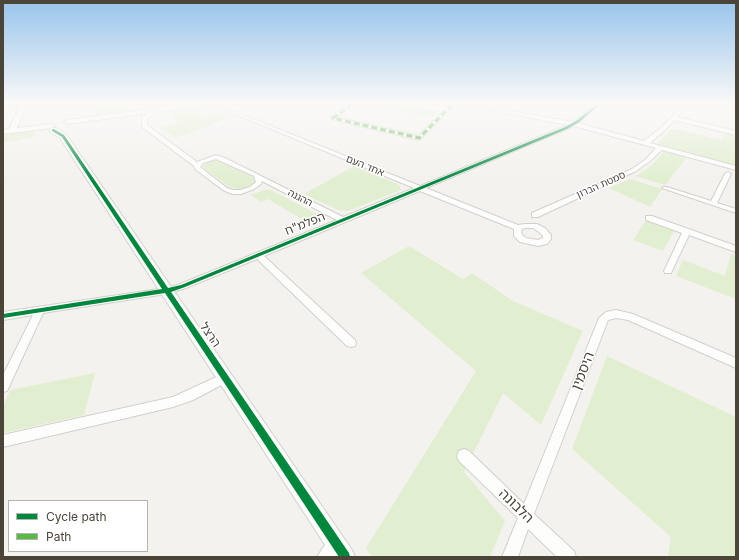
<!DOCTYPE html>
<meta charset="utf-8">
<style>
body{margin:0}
#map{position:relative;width:739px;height:560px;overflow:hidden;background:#f4f2ee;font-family:Inter,sans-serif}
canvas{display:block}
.frame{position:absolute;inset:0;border:4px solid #4b4439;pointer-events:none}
.legend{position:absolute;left:8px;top:500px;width:140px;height:52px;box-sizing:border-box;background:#fff;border:1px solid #b7b4b0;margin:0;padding:5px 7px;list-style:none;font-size:12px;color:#4b4439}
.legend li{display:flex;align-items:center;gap:8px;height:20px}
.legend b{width:20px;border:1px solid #b7b4b0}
</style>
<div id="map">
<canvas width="739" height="560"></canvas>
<div class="frame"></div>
<ul class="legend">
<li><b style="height:5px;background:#00873e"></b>Cycle path</li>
<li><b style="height:5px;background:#58b947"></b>Path</li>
</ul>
</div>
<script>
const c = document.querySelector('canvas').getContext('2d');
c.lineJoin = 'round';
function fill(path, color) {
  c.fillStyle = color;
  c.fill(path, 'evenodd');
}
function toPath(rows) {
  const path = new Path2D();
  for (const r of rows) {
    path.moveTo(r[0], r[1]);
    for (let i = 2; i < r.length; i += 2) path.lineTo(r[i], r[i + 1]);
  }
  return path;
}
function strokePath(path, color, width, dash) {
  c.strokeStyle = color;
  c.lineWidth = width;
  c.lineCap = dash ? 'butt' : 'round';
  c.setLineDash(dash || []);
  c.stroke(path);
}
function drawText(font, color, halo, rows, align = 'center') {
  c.font = font + ' Inter,"Noto Sans Hebrew",sans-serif';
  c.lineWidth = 3;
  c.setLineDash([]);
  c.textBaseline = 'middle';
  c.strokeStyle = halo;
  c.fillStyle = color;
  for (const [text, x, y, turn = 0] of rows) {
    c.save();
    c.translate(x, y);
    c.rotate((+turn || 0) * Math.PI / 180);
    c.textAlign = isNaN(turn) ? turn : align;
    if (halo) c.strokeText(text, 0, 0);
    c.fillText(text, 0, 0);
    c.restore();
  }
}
fill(toPath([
 [95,104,129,104,130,110,94,116],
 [388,104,421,104,418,107,439,111,432,118,381,108],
 [197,107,202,115,221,111,235,116,175,138,160,128,179,122,165,112],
 [35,128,34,137,3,143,3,133],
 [672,128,721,140,726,133,736,136,736,166,657,144],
 [664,151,687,157,665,185,636,176,651,166],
 [213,160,221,160,252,177,254,179,254,183,245,188,237,189,230,187,202,167,206,163],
 [354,166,399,185,401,190,348,211,338,210,304,194],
 [630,179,662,189,650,207,609,188],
 [265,190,271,190,324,218,324,220,314,226,268,199,261,202,250,195],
 [646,220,675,229,663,251,633,240],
 [409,246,463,279,472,273,513,301,583,331,541,425,503,393,464,472,505,521,490,557,372,557,366,548,476,371,361,273],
 [731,254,736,256,736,299,676,276,683,260,725,276],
 [607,356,736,417,736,557,668,557,671,537,572,449],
 [95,373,84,415,3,433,3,407,10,390]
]), '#e1eecf');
const minor = toPath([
 [211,104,216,104,420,186,568,125,465,105,463,104,471,104,573,122,596,104,600,104,578,123,644,141,661,128,684,104,688,104,677,117,736,131,736,135,674,120,665,130,650,143,736,166,736,170,662,150,650,161,636,171,538,217,532,217,532,213,632,169,646,159,656,148,574,126,426,188,518,225,525,224,537,224,545,228,551,235,551,239,547,244,538,246,520,242,514,236,514,229,420,191,264,256,355,340,356,343,355,346,351,347,347,346,257,259,186,288,166,294,43,313,7,391,3,392,3,375,33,315,3,320,3,312,166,288,180,284,337,220,262,181,261,184,254,189,241,194,232,194,223,190,195,169,194,166,142,127,142,117,156,108,160,109,147,119,147,125,197,162,216,155,225,158,343,217,414,188,211,104],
 [216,159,254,176,256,182,250,187,240,190,233,190,227,188,200,167,203,163,216,159],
 [525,228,533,228,539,232,543,236,543,238,538,240,526,238,522,235,521,232,522,229,525,228],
 [349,104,354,104,336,117,418,136,451,104,455,104,419,140,331,119,332,115,349,104],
 [728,172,731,174,717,203,736,209,736,213,662,188,663,187,667,187,711,201,725,174,728,172],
 [646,216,652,216,736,246,736,252,689,235,671,273,665,273,664,271,682,233,646,220,646,216],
 [616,310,633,314,736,358,736,368,628,320,616,318,608,320,534,514,574,551,576,557,557,557,528,529,518,557,502,557,518,518,459,461,457,456,459,451,464,449,469,451,524,504,599,318,606,312,616,310],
 [225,373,229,375,231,378,229,381,193,400,173,407,3,447,3,435,173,397,225,373],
 [335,534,340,537,343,542,334,557,317,557,330,537,335,534]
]);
const tertiary = toPath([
 [21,104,27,104,17,128,51,124,55,126,51,128,3,134,3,130,9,129,21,104],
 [187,104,201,104,198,106,68,124,64,122,68,120,187,104],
 [50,128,56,128,66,134,352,550,355,557,333,557,60,138,50,132,50,128]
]);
strokePath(minor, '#d2d0cb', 2);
strokePath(tertiary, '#d2d0cb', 2);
fill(minor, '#fdfdfc');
fill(tertiary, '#fdfdfc');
strokePath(toPath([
 [352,104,333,118,419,138,453,104]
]), '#58b947', 3, [6, 3]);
fill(toPath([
 [597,104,600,104,578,123,567,129,185,287,171,292,349,553,350,557,339,557,165,293,3,318,3,314,162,289,62,137,52,131,52,129,54,129,64,135,168,288,181,285,565,127,576,121,597,104]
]), '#00873e');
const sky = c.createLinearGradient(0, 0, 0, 182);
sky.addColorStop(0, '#98c4ec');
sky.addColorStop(0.57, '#faf9f7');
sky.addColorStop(1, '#faf9f700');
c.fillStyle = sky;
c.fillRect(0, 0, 739, 182);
drawText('10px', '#4b4439', '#fff', [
 ["אחד העם",365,166,22],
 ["סמטת הברון",601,185,-24],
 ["ההגנה",300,198,27]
]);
drawText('12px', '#4b4439', '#fff', [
 ["הפלמ\"ח",305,224,-22],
 ["הרצל",210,335,56]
]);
drawText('14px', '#4b4439', '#fff', [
 ["היסמין",583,371,-69],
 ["הלבונה",516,506,44]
]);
</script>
